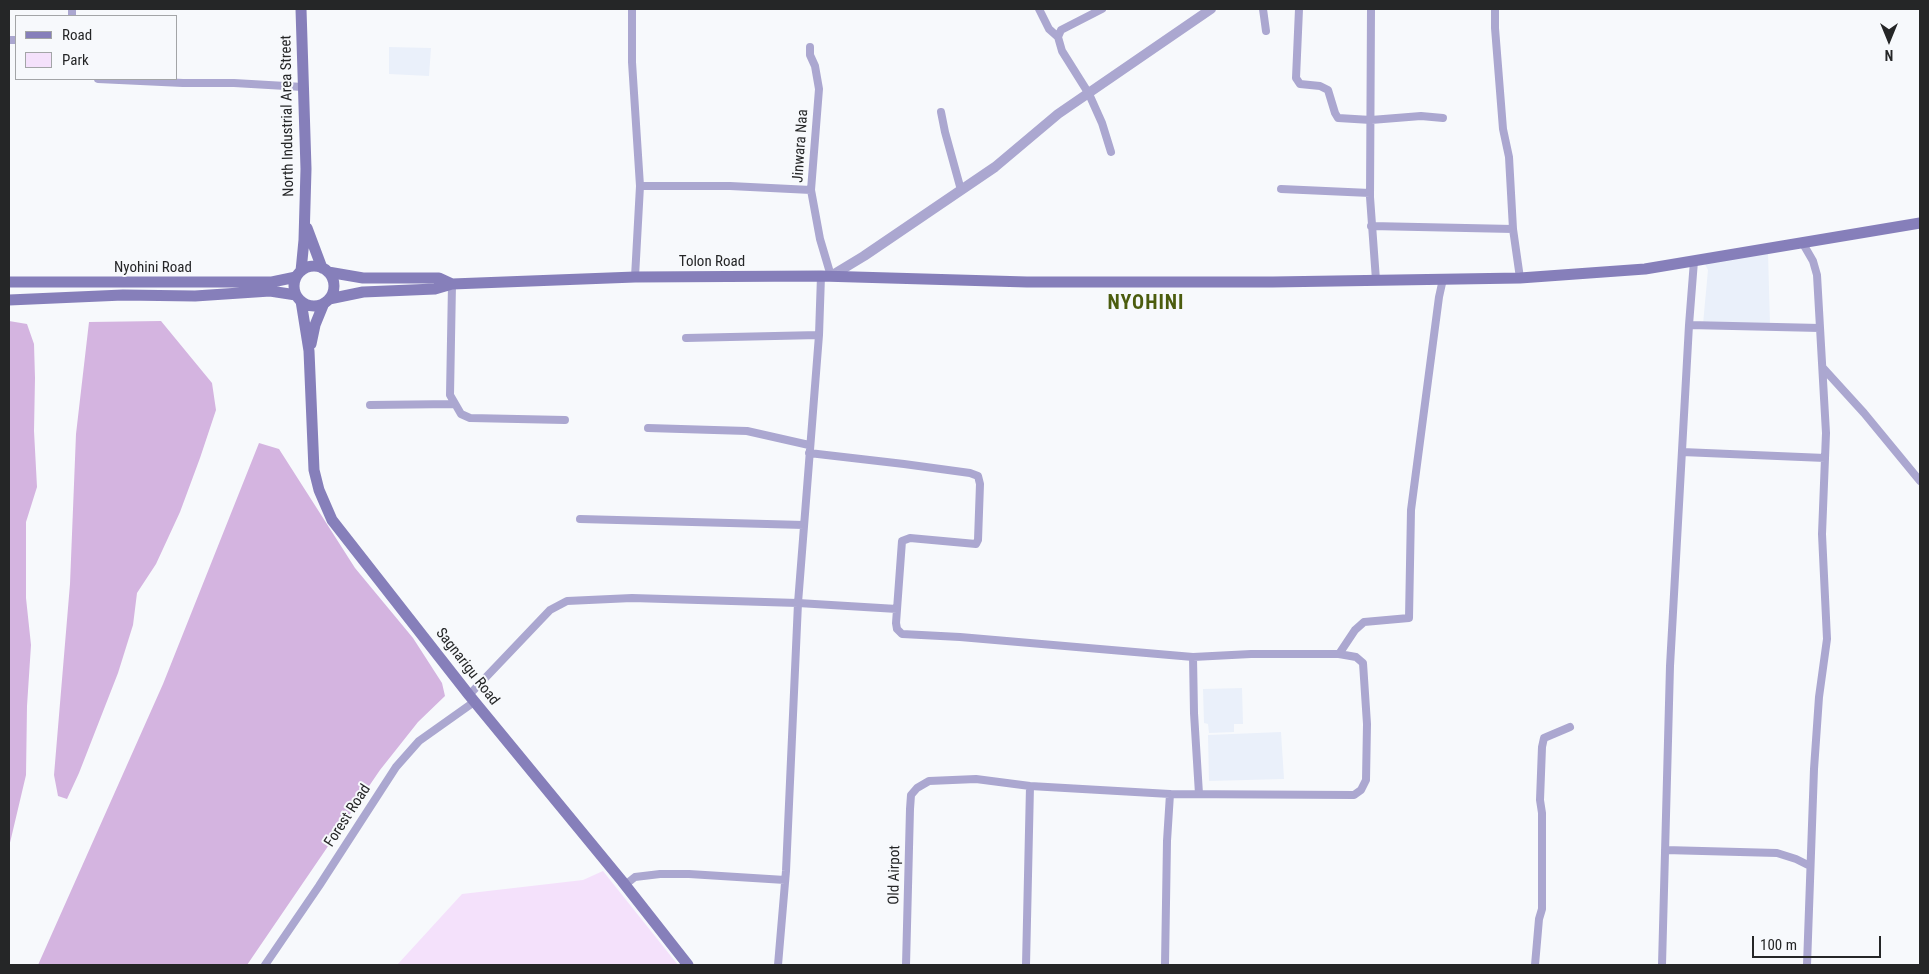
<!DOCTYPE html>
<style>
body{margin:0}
#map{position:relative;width:1929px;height:974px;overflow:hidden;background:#f7f9fc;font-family:"Roboto Condensed",sans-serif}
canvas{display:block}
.frame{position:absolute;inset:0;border:10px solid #252627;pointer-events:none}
.legend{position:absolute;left:15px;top:15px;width:162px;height:65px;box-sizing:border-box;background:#f7f9fc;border:1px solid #a3a5a7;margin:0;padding:6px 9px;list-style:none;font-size:15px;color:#252627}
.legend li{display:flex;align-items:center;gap:10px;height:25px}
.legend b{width:25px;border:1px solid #a3a5a7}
.north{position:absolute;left:1864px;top:15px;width:50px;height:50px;-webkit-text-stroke:4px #f7f9fc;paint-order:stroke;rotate:180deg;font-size:14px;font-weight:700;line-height:20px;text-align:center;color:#252627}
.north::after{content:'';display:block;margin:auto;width:18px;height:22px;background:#252627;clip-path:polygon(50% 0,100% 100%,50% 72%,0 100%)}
.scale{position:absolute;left:1752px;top:936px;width:129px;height:22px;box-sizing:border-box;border:2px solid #252627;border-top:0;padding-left:6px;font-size:15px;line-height:18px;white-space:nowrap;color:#252627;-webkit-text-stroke:4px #f7f9fc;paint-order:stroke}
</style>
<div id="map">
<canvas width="1929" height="974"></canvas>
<div class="frame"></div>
<ul class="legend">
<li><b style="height:6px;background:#867fba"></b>Road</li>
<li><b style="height:14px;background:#f4e1fb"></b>Park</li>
</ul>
<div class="north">N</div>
<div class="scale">100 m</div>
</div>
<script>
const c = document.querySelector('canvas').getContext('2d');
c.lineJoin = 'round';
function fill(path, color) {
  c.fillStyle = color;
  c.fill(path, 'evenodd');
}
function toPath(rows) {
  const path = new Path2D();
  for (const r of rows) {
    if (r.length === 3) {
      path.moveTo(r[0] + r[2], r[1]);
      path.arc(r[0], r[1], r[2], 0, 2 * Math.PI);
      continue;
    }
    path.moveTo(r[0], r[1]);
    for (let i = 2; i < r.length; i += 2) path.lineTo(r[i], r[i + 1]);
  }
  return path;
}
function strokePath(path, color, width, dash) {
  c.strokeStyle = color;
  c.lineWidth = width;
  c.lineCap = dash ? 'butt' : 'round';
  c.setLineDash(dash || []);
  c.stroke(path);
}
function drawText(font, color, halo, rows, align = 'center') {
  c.font = font + ' "Roboto Condensed",sans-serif';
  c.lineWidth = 4;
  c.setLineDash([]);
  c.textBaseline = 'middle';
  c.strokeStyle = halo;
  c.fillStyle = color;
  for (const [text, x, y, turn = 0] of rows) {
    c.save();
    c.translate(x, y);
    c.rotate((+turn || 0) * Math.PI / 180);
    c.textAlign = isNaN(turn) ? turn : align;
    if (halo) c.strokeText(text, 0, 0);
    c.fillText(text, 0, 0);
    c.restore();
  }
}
fill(toPath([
 [389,47,431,48,429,76,389,74],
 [1768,252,1770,324,1703,324,1708,270,1704,262],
 [1242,688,1243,724,1234,724,1234,732,1209,733,1208,724,1204,723,1203,689],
 [1281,732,1284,779,1209,781,1208,735]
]), '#eaf0fa');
fill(toPath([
 [603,871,678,965,397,965,462,894,583,880]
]), '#f4e1fb');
fill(toPath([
 [9,321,27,324,34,344,35,378,34,431,37,487,26,522,26,598,31,645,27,706,26,775,9,847],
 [161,321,212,383,216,410,200,458,180,512,156,564,137,593,133,625,118,673,79,773,67,799,58,796,54,775,70,584,76,434,89,322],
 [259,443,279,449,355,568,413,638,442,683,445,696,418,722,380,770,247,965,38,965,163,684]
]), '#d4b4e0');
strokePath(toPath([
 [72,9,72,16],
 [632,9,632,62,640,186,635,277],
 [1039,9,1049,29,1058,37],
 [1102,9,1061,30,1058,37,1062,51,1089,94,1102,123,1111,152],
 [1263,9,1266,31],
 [1299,9,1296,78,1300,84,1320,86,1328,90,1335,113,1338,118,1371,120,1421,116,1443,118],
 [1371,9,1370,197,1376,280],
 [1495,9,1495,28,1503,129,1509,157,1513,229,1520,278],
 [9,40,16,40],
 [810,47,810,55,815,66,819,89,811,190,820,239,831,276],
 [98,79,183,83,234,83,303,87],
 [941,112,945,132,961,190],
 [640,186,730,186,811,190],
 [1281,189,1370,193],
 [1371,226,1513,229],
 [1802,242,1813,261,1817,275,1826,433,1822,534,1827,639,1819,697,1814,769,1807,965],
 [452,284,450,395,461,414,470,418,565,420],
 [1689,325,1820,328],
 [686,338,819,335],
 [1823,368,1864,413,1920,481],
 [370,405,454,404],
 [648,428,747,431,809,445],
 [1682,452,1825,458],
 [809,453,904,464,970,473,978,476,980,484,978,540,976,544,910,538,902,541,896,623,897,629,902,634,960,637,1193,657,1251,654,1339,654,1356,657,1363,663,1367,724,1366,780,1361,790,1354,795,1170,794,1030,786,976,779,929,781,917,788,911,795,910,809,906,965],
 [580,519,804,525],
 [1339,654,1355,630,1364,622,1409,618,1411,510,1439,297,1443,279],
 [1193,657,1194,713,1199,794],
 [469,695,550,610,567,601,632,598,798,603,897,609],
 [1665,850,1777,853,1796,859,1810,866],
 [625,885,635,877,660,874,689,874,785,880],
 [265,965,319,886,396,767,419,741,474,702],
 [778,965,786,871,798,603,819,335,821,276],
 [1026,965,1030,786],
 [1165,965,1167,841,1170,794],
 [1535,965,1539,919,1542,909,1542,813,1540,800,1542,747,1544,738,1570,727],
 [1662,965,1670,666,1689,325,1694,261]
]), '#aba7d0', 8);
strokePath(toPath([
 [831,276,864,256,995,167,1058,114,1211,9]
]), '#aba7d0', 10);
strokePath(toPath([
 [307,228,322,268],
 [314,286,20],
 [301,271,304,240,306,169,301,9],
 [328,272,363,278,439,278,452,284],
 [9,282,272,282,296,277],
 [329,299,363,292,435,289,452,284,635,277,821,276,1027,282,1273,282,1520,278,1645,269,1920,223],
 [9,300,123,295,195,296,270,291,296,295],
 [301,301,309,351,314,470,319,490,332,520,469,695,622,881,688,965],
 [311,344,315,325,324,303]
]), '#867fba', 11);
drawText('15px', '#252627', '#f7f9fc', [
 ["North Industrial Area Street",288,116,-91],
 ["Jinwara Naa",801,146,-86],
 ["Tolon Road",712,262],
 ["Nyohini Road",153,268],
 ["Sagnarigu Road",467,667,52],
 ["Forest Road",348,816,-57],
 ["Old Airpot",895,875,-89]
]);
c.letterSpacing = '1px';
drawText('bold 20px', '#4b5c0e', '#f7f9fc', [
 ["NYOHINI",1146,304]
]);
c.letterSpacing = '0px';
</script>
